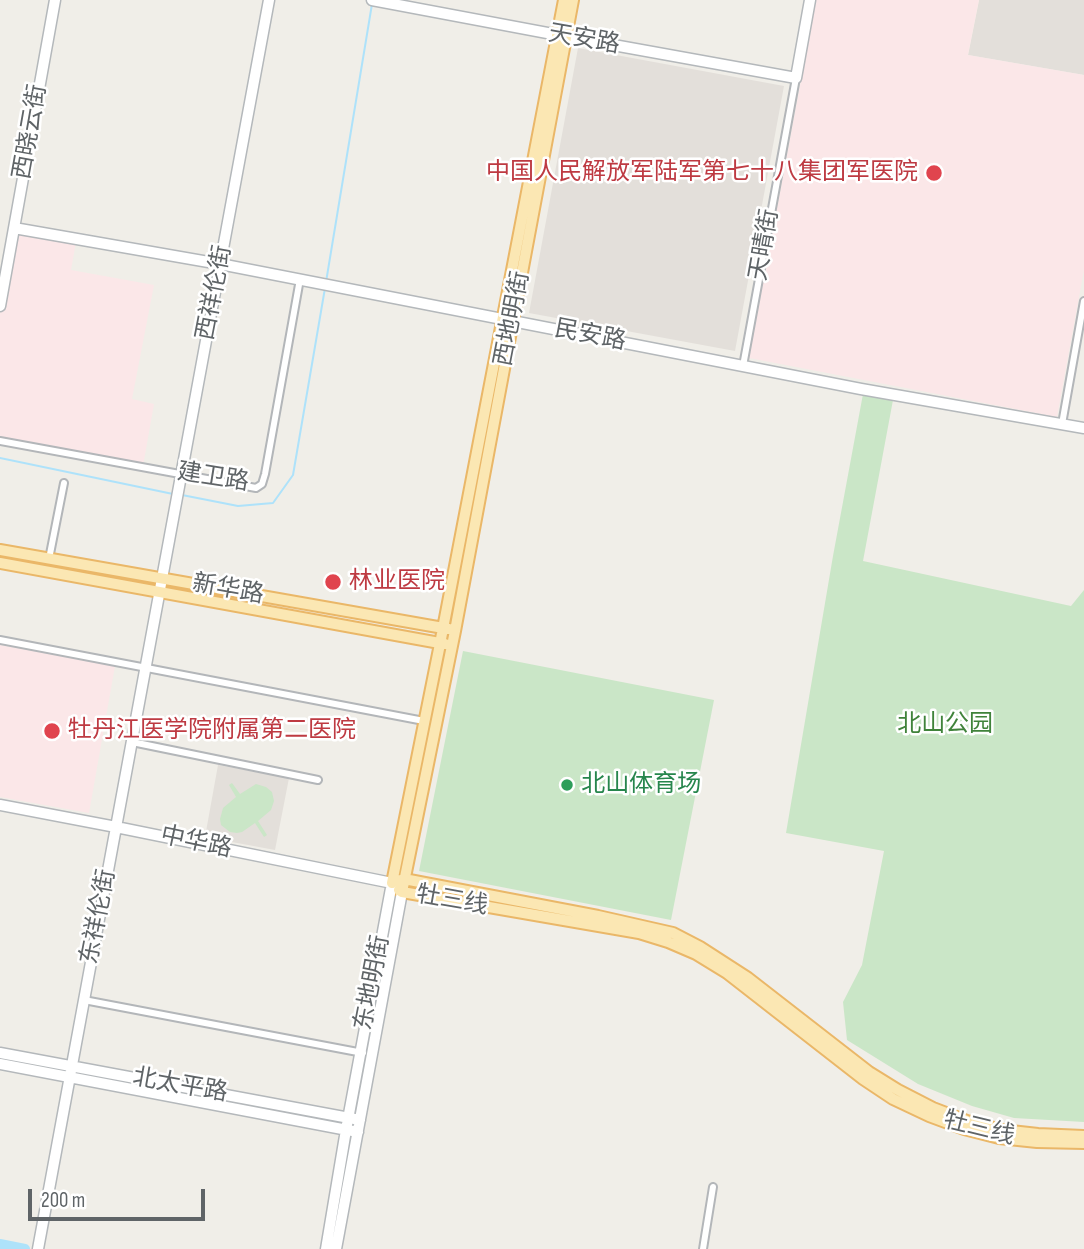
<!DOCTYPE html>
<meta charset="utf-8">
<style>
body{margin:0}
#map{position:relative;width:1084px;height:1249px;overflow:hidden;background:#f0eee8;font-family:"Sofia Sans Condensed",sans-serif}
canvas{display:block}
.scale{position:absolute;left:28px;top:1189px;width:177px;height:32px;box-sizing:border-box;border:4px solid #5f6467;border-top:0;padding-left:9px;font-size:21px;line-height:24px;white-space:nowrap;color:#5f6467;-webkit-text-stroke:5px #fff;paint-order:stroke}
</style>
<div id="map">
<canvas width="1084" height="1249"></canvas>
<div class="scale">200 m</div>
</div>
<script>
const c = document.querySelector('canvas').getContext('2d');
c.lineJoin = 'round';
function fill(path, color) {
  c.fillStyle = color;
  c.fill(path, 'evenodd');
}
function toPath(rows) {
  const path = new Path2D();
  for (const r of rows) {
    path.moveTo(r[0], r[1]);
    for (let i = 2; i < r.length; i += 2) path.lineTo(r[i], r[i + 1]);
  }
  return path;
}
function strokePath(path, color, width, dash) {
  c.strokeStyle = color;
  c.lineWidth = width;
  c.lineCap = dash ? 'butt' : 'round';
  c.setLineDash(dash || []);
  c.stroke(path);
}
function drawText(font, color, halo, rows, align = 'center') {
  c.font = font + ' "Sofia Sans Condensed","Noto Sans SC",sans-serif';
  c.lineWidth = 5;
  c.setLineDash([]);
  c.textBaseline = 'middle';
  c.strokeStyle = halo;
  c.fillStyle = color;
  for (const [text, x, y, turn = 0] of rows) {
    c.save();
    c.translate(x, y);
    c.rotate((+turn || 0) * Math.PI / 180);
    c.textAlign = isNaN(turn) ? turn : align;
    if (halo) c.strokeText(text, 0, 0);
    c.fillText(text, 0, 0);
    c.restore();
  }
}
fill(toPath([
 [979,0,1084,0,1084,75,968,55],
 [578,48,784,86,735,351,529,313],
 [218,765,289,778,275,850,205,837]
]), '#e3dfda');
fill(toPath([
 [816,0,979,0,968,55,1084,75,1084,270,1057,417,749,358],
 [15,231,76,242,71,270,154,285,132,399,154,404,143,466,0,440,0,314],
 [0,645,115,666,89,813,0,797]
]), '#fbe7e8');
fill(toPath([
 [863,394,893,400,863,561,1071,606,1084,590,1084,1122,1014,1118,972,1106,918,1084,847,1040,843,1002,862,965,884,851,786,833,833,556],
 [463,651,714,700,671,920,419,871],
 [232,783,240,794,256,784,266,787,272,792,274,801,271,810,258,821,267,835,264,837,255,823,242,832,237,833,230,832,221,825,220,819,223,808,236,797,229,785]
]), '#cae6c7');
strokePath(toPath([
 [326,282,372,4],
 [0,458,173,494],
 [182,495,238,506,273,503,293,475,325,288]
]), '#aee2fa', 2);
strokePath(toPath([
 [0,1244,25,1249]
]), '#aee2fa', 10);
const street = toPath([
 [743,366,796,78],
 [1062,424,1084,301],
 [0,441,256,488,262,484,265,474,300,279],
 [49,559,64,483],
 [0,640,424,721],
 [132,742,318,780],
 [84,1000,363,1053],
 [703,1249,713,1187]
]);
const secondary = toPath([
 [372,0,558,35,796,78,810,0],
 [14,228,220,264,861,389,1084,428],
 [0,306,55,0],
 [0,805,116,827,392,883,346,1130,326,1249],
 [0,1053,360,1120],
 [0,1064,358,1132],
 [38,1249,269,0],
 [336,1249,402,892]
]);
const primary = toPath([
 [0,550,449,629],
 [0,563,445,644],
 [398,881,404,879,598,916,673,933,700,947,748,978,869,1072,898,1090,933,1108,967,1121,1002,1130,1038,1134,1084,1136],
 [392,883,440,644,564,0],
 [399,890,402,892,639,933,668,942,696,954,727,973,863,1079,893,1099,929,1116,964,1129,999,1138,1037,1142,1084,1143],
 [402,892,455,631,573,0]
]);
strokePath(street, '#b3b6b9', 10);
strokePath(secondary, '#b4b8bb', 13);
strokePath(primary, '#eab768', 14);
strokePath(street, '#fff', 6);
strokePath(secondary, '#fff', 10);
strokePath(primary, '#fbe7b3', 10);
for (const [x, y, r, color] of [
 [934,173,9,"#e0444e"],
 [333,582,9,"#e0444e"],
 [52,731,9,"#e0444e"],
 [567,785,7,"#2e9e5b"]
]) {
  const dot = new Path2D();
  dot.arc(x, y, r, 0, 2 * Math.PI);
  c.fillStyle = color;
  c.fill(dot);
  strokePath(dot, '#fff', 2.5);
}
drawText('24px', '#5f6467', '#fff', [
 ["天安路",584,40,10],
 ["西晓云街",31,132,-80],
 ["天晴街",765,245,-80],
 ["西祥伦街",215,293,-79],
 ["西地明街",513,319,-79],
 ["民安路",590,336,11],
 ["建卫路",213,478,9],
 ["新华路",228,590,10],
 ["中华路",196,843,12],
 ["牡三线",452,901,10],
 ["东祥伦街",99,917,-79],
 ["东地明街",373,983,-79],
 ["北太平路",180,1086,10],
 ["牡三线",979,1129,14]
]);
drawText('24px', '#be3a42', '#fff', [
 ["中国人民解放军陆军第七十八集团军医院",918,173,"right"],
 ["林业医院",349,582],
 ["牡丹江医学院附属第二医院",68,731]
], 'left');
drawText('24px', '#40833b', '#fff', [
 ["北山公园",945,725]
]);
drawText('24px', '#27864d', '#fff', [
 ["北山体育场",581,785]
], 'left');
</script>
